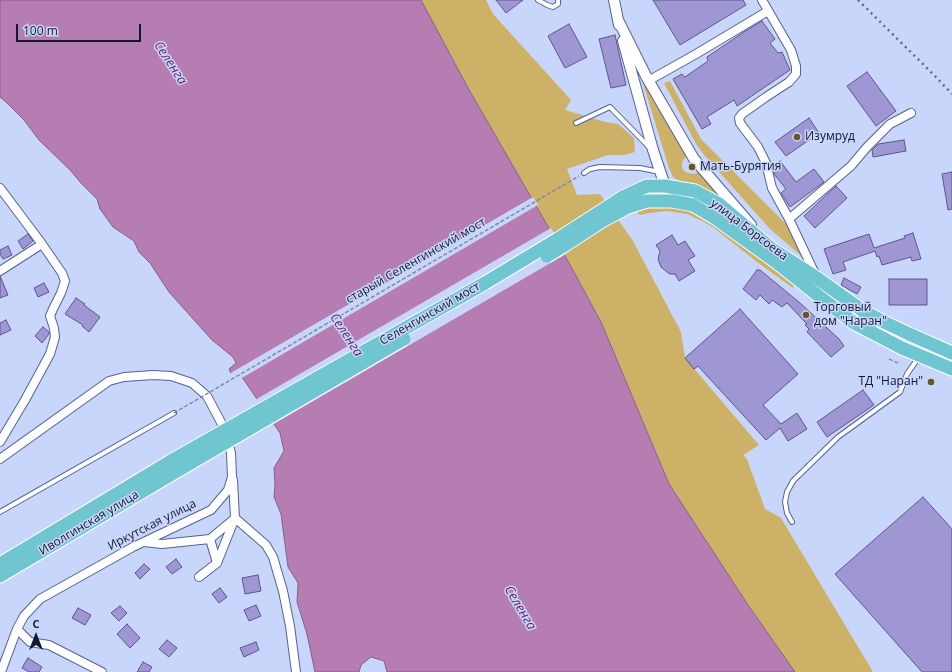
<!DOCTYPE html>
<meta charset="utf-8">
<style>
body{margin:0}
#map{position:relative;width:952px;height:672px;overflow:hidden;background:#c9d6fb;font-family:"Open Sans",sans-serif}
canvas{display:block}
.north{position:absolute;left:16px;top:616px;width:40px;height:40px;-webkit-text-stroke:3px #c9d6fb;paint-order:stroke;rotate:0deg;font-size:11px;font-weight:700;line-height:16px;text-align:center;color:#12192f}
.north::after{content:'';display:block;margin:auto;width:14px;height:18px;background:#12192f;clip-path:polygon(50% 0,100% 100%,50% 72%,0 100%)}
.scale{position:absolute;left:16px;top:24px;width:125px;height:18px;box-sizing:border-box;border:2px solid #12192f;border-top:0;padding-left:5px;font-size:12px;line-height:14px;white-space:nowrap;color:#12192f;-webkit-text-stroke:3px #c9d6fb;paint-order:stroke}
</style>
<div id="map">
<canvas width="952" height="672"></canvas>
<div class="north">С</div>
<div class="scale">100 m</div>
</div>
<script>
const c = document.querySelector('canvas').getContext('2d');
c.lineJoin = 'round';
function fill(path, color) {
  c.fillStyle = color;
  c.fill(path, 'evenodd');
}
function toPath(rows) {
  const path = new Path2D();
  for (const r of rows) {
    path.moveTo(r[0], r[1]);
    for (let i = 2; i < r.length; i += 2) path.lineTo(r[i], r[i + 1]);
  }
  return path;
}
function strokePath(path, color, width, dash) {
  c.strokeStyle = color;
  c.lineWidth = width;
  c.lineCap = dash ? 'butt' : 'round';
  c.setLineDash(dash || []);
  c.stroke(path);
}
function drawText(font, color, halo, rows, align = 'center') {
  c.font = font + ' "Open Sans",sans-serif';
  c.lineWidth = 3;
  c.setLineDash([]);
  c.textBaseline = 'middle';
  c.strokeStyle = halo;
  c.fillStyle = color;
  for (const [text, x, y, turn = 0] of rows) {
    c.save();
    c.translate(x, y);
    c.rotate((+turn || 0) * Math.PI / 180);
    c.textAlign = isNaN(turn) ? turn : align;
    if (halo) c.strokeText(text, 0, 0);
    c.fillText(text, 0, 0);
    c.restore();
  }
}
fill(toPath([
 [421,0,486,0,493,14,571,100,565,110,605,122,618,124,634,138,635,152,624,155,608,155,567,169,577,195,600,194,633,241,681,332,685,358,759,445,743,455,747,459,765,509,781,518,873,672,795,672,748,605,669,484,601,322,569,263,468,88],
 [638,67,690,153,684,159,682,163,682,168,684,171,688,173,694,174,703,170,739,211,694,185,681,182,673,177,669,168],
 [670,81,701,139,796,234,805,259,770,229,705,156,696,144,664,83],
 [659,205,688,208,706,215,795,284,793,288,757,262,714,228,704,222,687,214,667,211,649,213,641,215,638,214,638,211,647,207]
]), '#ccb167');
const water = toPath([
 [0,0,421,0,468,88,569,263,601,322,669,484,748,605,795,672,387,672,384,661,371,657,361,665,359,672,315,672,307,634,297,602,298,583,288,567,281,514,274,497,275,485,274,468,284,451,280,433,242,377,233,378,229,369,236,363,233,357,212,340,169,292,150,263,139,252,134,241,113,227,100,209,97,199,81,183,70,170,39,140,24,120,6,102,0,97,0,0]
]);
fill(water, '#b67db2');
strokePath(water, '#855f8b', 1);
fill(toPath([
 [533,197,538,205,240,379,233,380,232,379,229,374],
 [551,228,566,254,272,425,255,400]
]), '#c9d6fb');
const building = toPath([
 [496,0,523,0,506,13,496,0],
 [653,0,743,0,746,5,680,45,653,0],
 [762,21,775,39,770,43,778,53,782,52,790,70,737,106,734,100,707,117,711,124,702,129,673,79,682,74,685,77,708,61,707,57,744,32,762,21],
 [569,24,587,57,565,68,548,36,569,24],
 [615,35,626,85,611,88,599,39,615,35],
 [867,72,896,111,876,126,847,86,867,72],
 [809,118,819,133,786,156,775,142,809,118],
 [904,140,906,151,873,157,872,150,878,144,904,140],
 [780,161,796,182,814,169,824,182,790,207,781,193,786,189,774,174,773,167,780,161],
 [952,172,952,209,948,210,942,174,952,172],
 [836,186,847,198,815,228,804,216,836,186],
 [913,233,921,259,912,261,911,257,882,265,879,256,877,257,875,251,843,262,846,270,833,274,824,249,869,234,874,248,905,238,904,236,913,233],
 [28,234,33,241,23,249,18,241,28,234],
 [672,235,678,245,685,241,695,256,688,260,695,271,679,281,675,274,670,274,667,272,661,267,658,259,660,251,656,245,672,235],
 [8,246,12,255,3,259,0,254,0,250,8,246],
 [757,270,760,270,800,303,839,339,844,346,831,357,807,332,809,329,805,325,807,324,787,303,782,307,772,300,769,304,760,295,756,300,743,289,757,270],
 [0,276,8,295,0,298,0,276],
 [844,278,861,287,857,294,841,285,844,278],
 [889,279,927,279,927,305,889,305,889,279],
 [44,283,49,292,38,297,34,288,44,283],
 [76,298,85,304,84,305,100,317,89,332,82,326,83,325,65,314,76,298],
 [740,309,798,374,763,405,781,424,797,413,807,429,788,441,780,428,766,440,698,366,694,369,685,358,740,309],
 [6,320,11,330,0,335,0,323,6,320],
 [43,327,49,332,49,334,42,343,35,336,43,327],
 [863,390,874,405,827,437,817,422,863,390],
 [923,497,952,529,952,672,922,672,835,574,923,497],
 [176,559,182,567,172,574,166,567,176,559],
 [144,564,150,569,140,579,135,573,144,564],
 [258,575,261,591,245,594,242,578,258,575],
 [220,588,227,597,219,603,212,594,220,588],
 [256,605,261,616,249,621,244,610,256,605],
 [120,606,127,613,119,621,111,613,120,606],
 [78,608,91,615,85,625,72,618,78,608],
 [127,624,140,638,130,648,117,634,127,624],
 [167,640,177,648,169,657,159,649,167,640],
 [256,642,259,650,244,657,240,648,256,642],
 [28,658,42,667,39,672,29,672,22,668,28,658],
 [143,662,152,667,149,672,137,672,143,662]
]);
fill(building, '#9f97d4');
strokePath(building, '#5d558d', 1);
const service = toPath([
 [538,0,547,5,553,7,558,4,558,0],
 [576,123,610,107,649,147],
 [584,173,590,169,600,167,640,168,660,172],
 [0,512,174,413],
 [792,522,787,513,785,502,787,492,793,481,838,437,900,392,907,374,919,357]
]);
const minor = toPath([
 [762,0,791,50,796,66,796,74,789,82,766,97,742,114,739,118,740,123,758,147,766,163,772,188,789,219,816,276],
 [648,81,696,54,768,11],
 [0,188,42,244,62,273,65,281,61,293,53,309,50,316,54,328,55,337,50,354,25,400,0,442],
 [789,219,851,166,867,147,890,124,911,113],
 [0,271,42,244],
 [0,459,109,381,124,377,153,375,171,376,192,383,207,396,224,428,231,453,232,477,228,490,211,510,133,547,40,599,24,616,17,629,1,672],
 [235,518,266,545,273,557,283,591,290,626,296,672],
 [210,539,217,563],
 [144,542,162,544,210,539,234,519],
 [199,577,217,563,235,518,233,480],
 [17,629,30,642,49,645,102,672]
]);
const tertiary = toPath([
 [614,0,619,25],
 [618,20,647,78,694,159,751,225],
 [623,41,653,150,665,186,672,201]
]);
const primary = toPath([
 [623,197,647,186,665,186,695,191,719,204,772,249,817,278,863,311,886,323,909,334,952,353],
 [628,207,647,201,672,201,693,205,715,218,776,262,820,297,854,323,902,348,952,369],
 [0,564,171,461],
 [0,576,177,471]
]);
strokePath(service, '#516298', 6);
strokePath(minor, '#516298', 10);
strokePath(tertiary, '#516298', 12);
strokePath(primary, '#fff', 15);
strokePath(toPath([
 [340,316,579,176],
 [889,359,900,364]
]), '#7f8aa9', 1.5, [4, 2]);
strokePath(service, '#fff', 4);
strokePath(minor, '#fff', 8);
strokePath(tertiary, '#fff', 10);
strokePath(primary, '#6fc5d0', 13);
strokePath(toPath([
 [858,0,935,76,952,94]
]), '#606a86', 2.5, [2, 4]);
const primaryBridge = toPath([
 [547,256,565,245,602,221,628,207],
 [171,461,485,283,558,239,623,197],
 [177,471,404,339]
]);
strokePath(primaryBridge, '#fff', 15, []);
strokePath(toPath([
 [174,413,340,316]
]), '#7f8aa9', 1.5, [4, 2]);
strokePath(primaryBridge, '#6fc5d0', 13);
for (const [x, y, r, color] of [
 [797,137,4,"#675523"],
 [692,167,4,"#675523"],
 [806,315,4,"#675523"],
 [931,382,4,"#675523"]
]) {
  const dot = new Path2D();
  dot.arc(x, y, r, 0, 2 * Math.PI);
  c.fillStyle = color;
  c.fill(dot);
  strokePath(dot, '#c9d6fb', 1.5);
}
drawText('12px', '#12192f', '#c9d6fb', [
 ["Изумруд",805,137],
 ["Мать-Бурятия",700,167],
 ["Торговый",814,308],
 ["дом \"Наран\"",814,322],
 ["ТД \"Наран\"",923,382,"right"]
], 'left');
drawText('12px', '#12192f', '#c9d6fb', [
 ["улица Борсоева",749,230,37],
 ["старый Селенгинский мост",416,261,-30],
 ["Селенгинский мост",430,314,-30],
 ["Иволгинская улица",89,523,-31],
 ["Иркутская улица",152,525,-27]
]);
drawText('italic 13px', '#621c5f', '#c9d6fb', [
 ["Селенга",170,63,57],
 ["Селенга",346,335,57],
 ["Селенга",520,608,59]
]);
</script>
